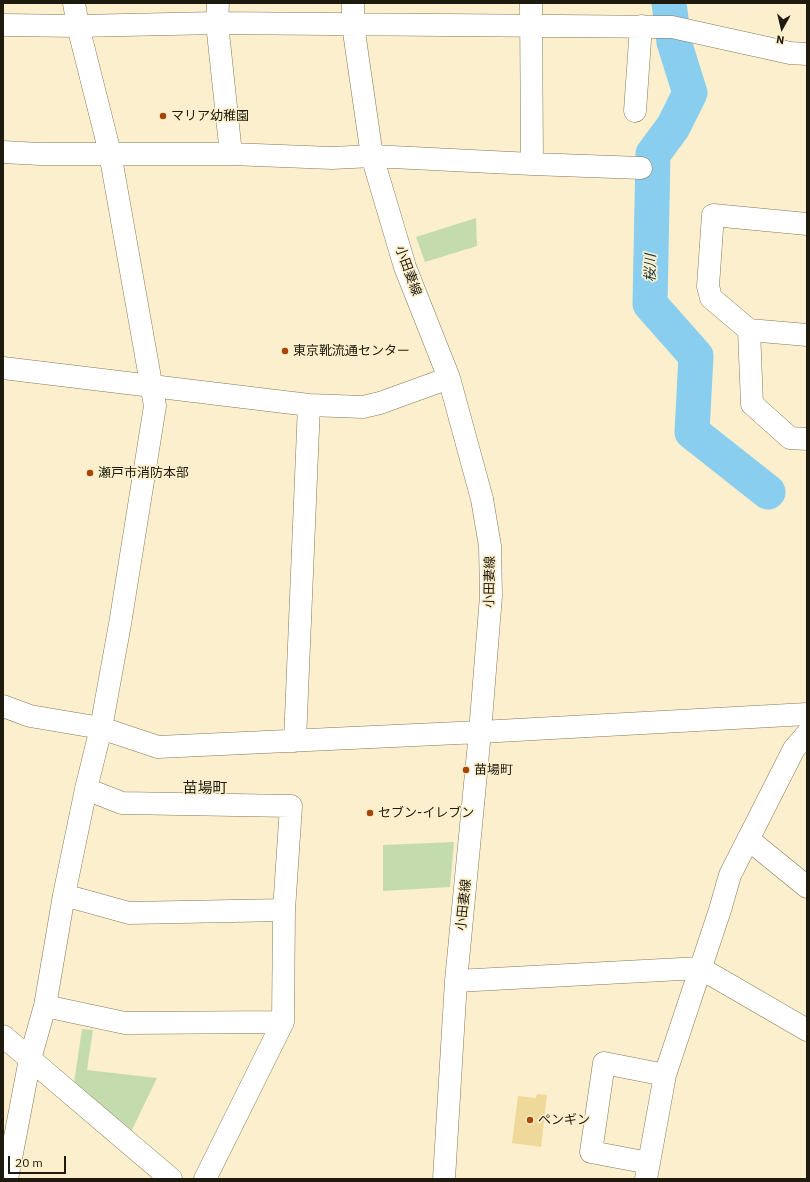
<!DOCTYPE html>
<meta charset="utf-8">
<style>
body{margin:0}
#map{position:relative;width:810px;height:1182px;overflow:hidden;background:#fbefcd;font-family:"IBM Plex Sans",sans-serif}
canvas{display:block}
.frame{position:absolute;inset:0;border:4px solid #1e1a0d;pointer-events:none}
.north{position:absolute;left:762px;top:8px;width:40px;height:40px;-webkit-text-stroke:3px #fbefcd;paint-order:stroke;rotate:188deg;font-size:11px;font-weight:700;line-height:16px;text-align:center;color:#1e1a0d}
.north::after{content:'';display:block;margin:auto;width:14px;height:18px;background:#1e1a0d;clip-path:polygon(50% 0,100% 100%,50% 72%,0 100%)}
.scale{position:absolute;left:8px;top:1156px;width:58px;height:18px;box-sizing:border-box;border:2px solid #1e1a0d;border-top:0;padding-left:5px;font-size:12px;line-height:14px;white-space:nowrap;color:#1e1a0d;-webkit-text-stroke:3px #fbefcd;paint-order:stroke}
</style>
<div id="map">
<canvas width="810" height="1182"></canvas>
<div class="frame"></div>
<div class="north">N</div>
<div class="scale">20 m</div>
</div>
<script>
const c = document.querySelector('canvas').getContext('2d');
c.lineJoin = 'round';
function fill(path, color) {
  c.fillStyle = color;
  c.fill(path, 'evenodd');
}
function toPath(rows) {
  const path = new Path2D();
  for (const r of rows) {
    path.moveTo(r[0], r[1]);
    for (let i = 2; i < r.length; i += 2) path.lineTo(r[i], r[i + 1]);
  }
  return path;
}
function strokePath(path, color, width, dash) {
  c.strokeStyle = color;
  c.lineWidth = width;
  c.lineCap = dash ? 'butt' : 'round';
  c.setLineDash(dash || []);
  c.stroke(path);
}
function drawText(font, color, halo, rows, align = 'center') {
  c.font = font + ' "IBM Plex Sans","Noto Sans JP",sans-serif';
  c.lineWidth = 3.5;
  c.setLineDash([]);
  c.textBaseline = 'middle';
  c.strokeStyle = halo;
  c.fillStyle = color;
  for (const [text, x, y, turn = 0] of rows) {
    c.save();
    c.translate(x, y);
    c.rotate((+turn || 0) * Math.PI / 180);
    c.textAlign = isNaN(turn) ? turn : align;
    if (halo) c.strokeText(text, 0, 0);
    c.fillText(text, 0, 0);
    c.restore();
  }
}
fill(toPath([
 [476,218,477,246,425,262,416,237],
 [454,842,450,887,383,891,383,845],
 [82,1029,93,1030,87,1070,157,1078,129,1136,73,1090]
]), '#c4dcad');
strokePath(toPath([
 [669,3,674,42,690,93,673,127,653,154,650,304,696,356,692,432,768,492]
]), '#89ceee', 35);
fill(toPath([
 [537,1094,547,1095,541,1147,512,1143,518,1096,536,1098]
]), '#eed89a');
const minor = toPath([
 [218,3,217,23,231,154],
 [353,3,353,25,372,156,405,267,449,378,482,499,490,546,491,596,480,732,456,981,444,1179],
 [531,3,532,164],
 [3,25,78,26,217,23,672,27,790,53,807,54],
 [635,111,641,26],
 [3,152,40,154,231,154,332,158,372,156,532,164,641,168],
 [807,224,713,215,708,286,711,298,749,330,807,335],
 [749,330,752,404,790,438,807,439],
 [3,368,309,405,363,407,380,403,449,378],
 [3,706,30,716,101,728,158,747,480,732,807,714],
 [295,741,309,405],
 [86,789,122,803,291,806,284,910,283,1022,205,1179],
 [748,839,807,887],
 [64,895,129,913,284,910],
 [456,981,700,968,807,1030],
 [45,1006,125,1023,283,1022],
 [3,1036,171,1179],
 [649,1163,591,1152,604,1063,665,1075],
 [7,1179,30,1059,45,1006,64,895,86,789,101,728,120,624,155,406,110,153,78,26,74,3],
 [646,1179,665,1075,720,910,730,875,794,749,807,734]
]);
strokePath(minor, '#837859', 23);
strokePath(minor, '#fff', 22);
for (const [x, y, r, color] of [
 [163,116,4,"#a74504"],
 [285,351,4,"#a74504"],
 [90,473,4,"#a74504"],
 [466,770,4,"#a74504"],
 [370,813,4,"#a74504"],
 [530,1120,4,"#a74504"]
]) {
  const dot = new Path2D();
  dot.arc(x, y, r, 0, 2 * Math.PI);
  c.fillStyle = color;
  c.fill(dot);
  strokePath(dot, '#fbefcd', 1.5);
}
drawText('13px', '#1e1a0d', '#fbefcd', [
 ["マリア幼稚園",171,116],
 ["東京靴流通センター",293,351],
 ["瀬戸市消防本部",98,473],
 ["苗場町",474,770],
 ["セブン-イレブン",378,813],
 ["ペンギン",538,1120]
], 'left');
drawText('13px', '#1e1a0d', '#fbefcd', [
 ["小田妻線",408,271,70],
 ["小田妻線",490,582,-89],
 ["小田妻線",464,905,-84]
]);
drawText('italic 14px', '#143442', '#fbefcd', [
 ["桜川",651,268,-89]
]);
drawText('15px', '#1e1a0d', '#fbefcd', [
 ["苗場町",205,789]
]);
</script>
